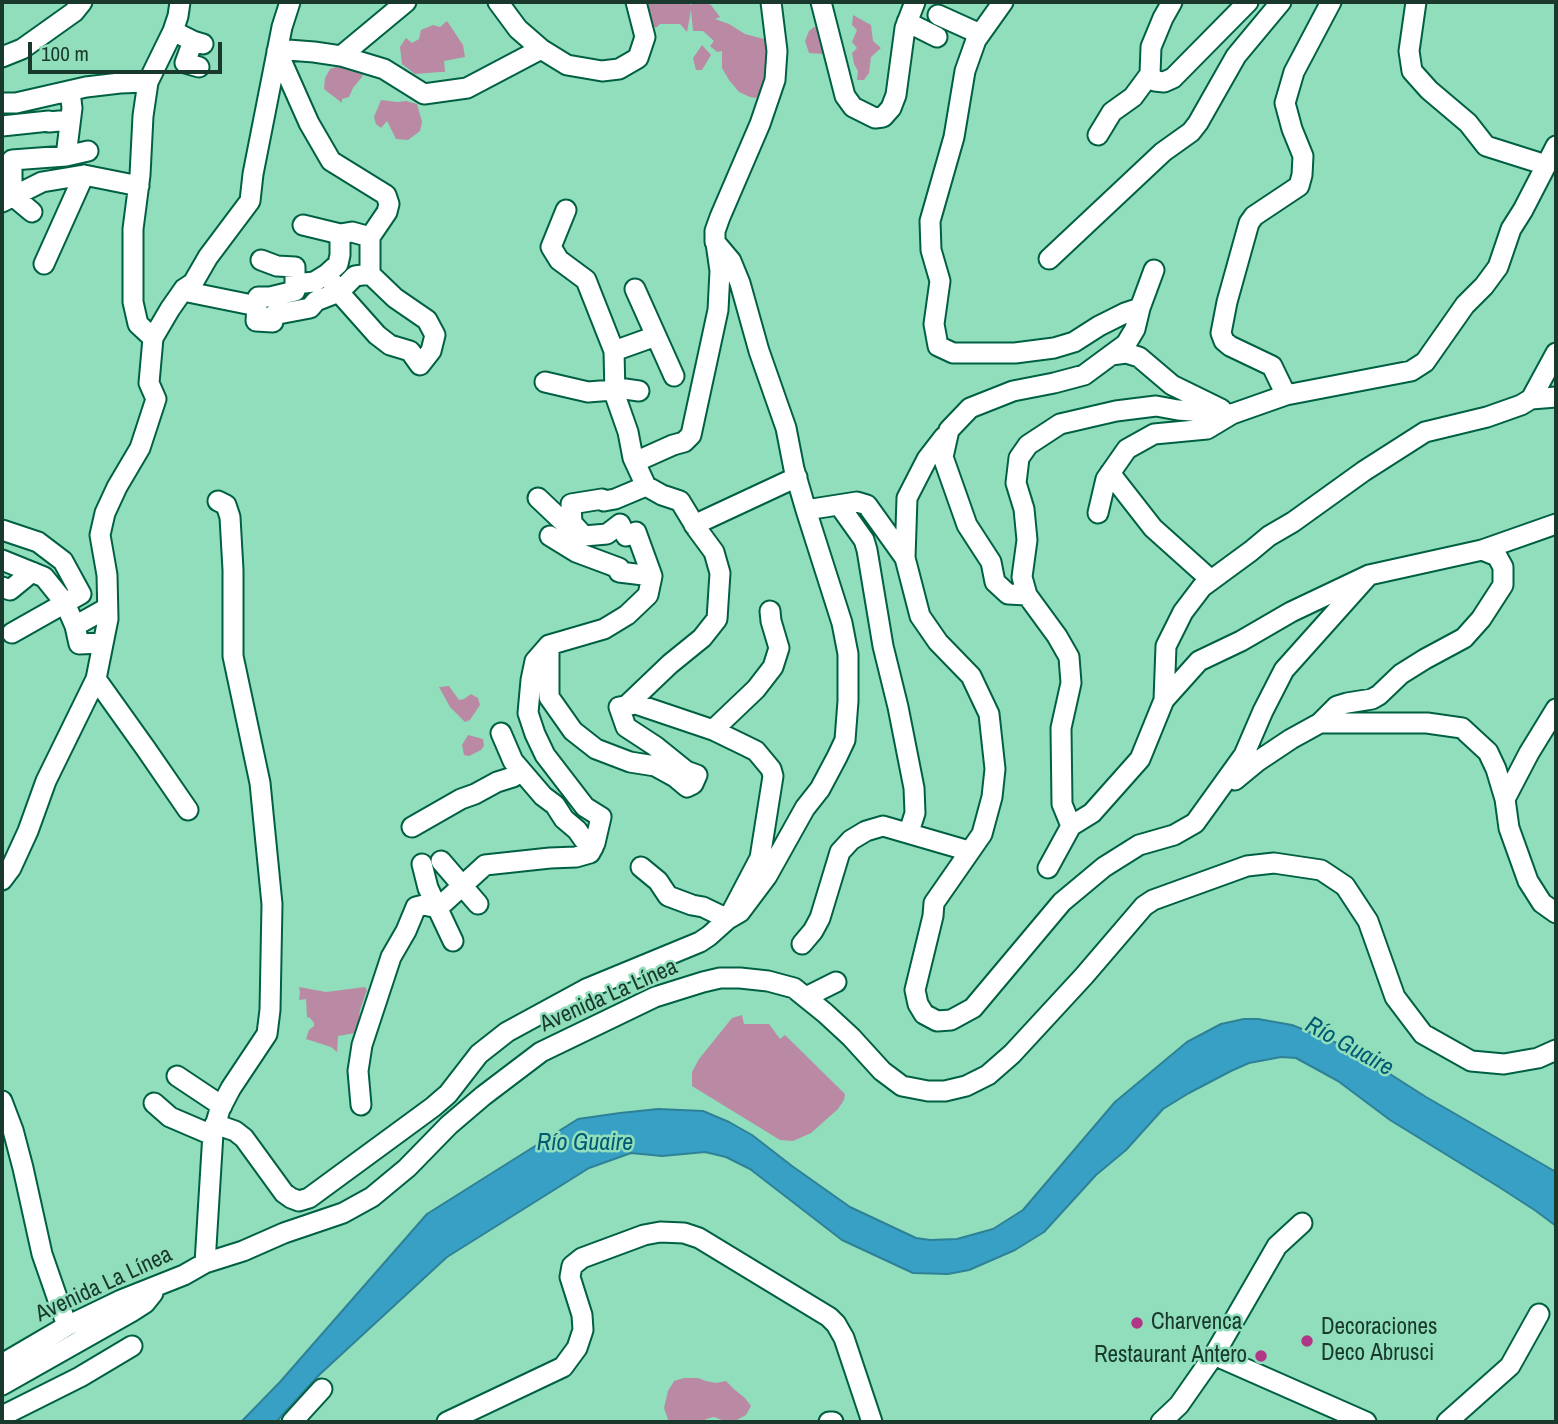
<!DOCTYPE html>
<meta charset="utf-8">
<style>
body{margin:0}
#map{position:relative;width:1558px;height:1424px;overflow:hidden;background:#90debb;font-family:"Archivo Narrow",sans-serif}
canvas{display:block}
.frame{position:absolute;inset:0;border:4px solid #18392b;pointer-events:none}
.scale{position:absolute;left:28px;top:42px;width:194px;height:32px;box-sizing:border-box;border:4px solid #18392b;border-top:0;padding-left:9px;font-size:21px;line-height:24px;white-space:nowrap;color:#18392b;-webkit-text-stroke:5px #90debb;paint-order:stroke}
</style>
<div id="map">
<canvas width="1558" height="1424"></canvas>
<div class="frame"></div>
<div class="scale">100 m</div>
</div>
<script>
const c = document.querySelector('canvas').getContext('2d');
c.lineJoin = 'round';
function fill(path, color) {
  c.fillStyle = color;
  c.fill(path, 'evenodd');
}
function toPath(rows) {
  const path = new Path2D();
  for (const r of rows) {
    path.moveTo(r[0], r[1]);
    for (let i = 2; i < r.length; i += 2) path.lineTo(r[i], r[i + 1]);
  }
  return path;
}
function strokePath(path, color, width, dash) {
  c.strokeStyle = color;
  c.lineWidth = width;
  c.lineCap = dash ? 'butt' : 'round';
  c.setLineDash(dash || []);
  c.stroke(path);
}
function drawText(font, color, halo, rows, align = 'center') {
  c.font = font + ' "Archivo Narrow",sans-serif';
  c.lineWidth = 5;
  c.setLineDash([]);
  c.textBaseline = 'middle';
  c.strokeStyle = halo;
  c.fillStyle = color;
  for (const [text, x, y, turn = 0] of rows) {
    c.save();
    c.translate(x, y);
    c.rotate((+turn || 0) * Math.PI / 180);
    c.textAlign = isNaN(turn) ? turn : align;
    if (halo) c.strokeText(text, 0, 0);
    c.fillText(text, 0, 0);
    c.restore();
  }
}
fill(toPath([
 [648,2,686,2,691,5,696,2,705,2,711,5,720,17,715,19,729,24,745,34,764,39,773,45,775,69,756,98,750,97,739,92,729,80,722,68,722,51,717,52,710,46,714,41,703,31,693,31,691,10,687,32,680,24,660,24,657,27,651,28],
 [853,15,871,25,873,41,881,48,871,57,869,73,864,80,857,80,858,71,854,64,852,53,857,48,852,42,857,30,852,25],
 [447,21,463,45,465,57,444,61,445,72,440,72,415,74,402,64,400,47,406,38,412,43,419,39,421,30,433,25,440,27],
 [814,27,824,28,827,50,823,54,809,53,805,41,809,31],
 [702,45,711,55,702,70,696,70,693,58],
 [348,63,365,66,362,77,353,88,349,97,342,99,342,103,324,89,325,78,330,69],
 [381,100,397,102,406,101,417,104,422,122,420,131,408,140,396,139,387,121,381,128,376,124,374,117],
 [449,686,459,700,464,699,471,694,478,698,480,705,470,720,465,722,450,707,439,687],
 [468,735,483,739,484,746,481,750,469,756,464,755,462,745],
 [299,987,326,992,365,987,367,990,360,1010,358,1025,363,1034,355,1033,338,1036,337,1052,331,1047,306,1039,309,1030,314,1026,314,1023,310,1018,307,1017,306,999,299,1000,300,992],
 [742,1015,744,1024,769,1024,780,1039,785,1035,845,1094,844,1100,838,1109,811,1133,793,1141,780,1140,692,1086,692,1072,699,1059,732,1018],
 [684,1378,698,1378,706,1381,716,1383,726,1381,735,1390,745,1398,751,1406,746,1415,737,1420,727,1422,714,1417,706,1419,703,1422,669,1422,664,1408,668,1391,674,1381]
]), '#ba8aa5');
const water = toPath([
 [1244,1019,1258,1019,1292,1025,1337,1043,1368,1060,1426,1097,1556,1172,1556,1226,1536,1211,1499,1187,1390,1120,1338,1081,1296,1058,1281,1057,1249,1063,1231,1071,1189,1093,1163,1109,1126,1150,1096,1175,1044,1232,1015,1250,969,1270,948,1274,913,1273,842,1240,750,1169,726,1157,705,1152,662,1156,631,1153,589,1168,447,1257,319,1375,276,1422,241,1422,280,1382,427,1214,578,1119,620,1113,658,1109,703,1111,729,1122,752,1135,792,1166,850,1207,916,1238,930,1240,957,1239,993,1229,1023,1210,1115,1102,1187,1042,1221,1024,1244,1019]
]);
fill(water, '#38a0c4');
strokePath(water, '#2e8196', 2);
const minor = toPath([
 [180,2,178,16,173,31,193,41],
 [498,2,518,29,541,49,567,65,602,71,619,69,638,58,645,37,636,2],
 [821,2,845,96,853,107,875,118,883,117,891,108,896,95,905,28,915,2],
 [1003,2,976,40,965,71,954,137,930,221,931,250,940,281,934,324,938,346,953,353,1015,353,1054,348,1074,342,1099,326,1125,313,1140,308],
 [1172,2,1163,18,1151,47,1150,74,1155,81,1164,82,1173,78,1248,2],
 [1416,2,1409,51,1412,71,1429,90,1468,123,1486,146,1546,165],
 [938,15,980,34],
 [907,22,937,37],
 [341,56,406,2],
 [2,57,22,49,74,12,82,2],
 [199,67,185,63,193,41,203,44],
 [2,103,16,103,86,87,120,83,148,82],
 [2,126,49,121,49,122,70,120],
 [1098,135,1112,112,1133,97,1150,74],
 [66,156,72,108,70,91],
 [84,175,139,186],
 [2,202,42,182,84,175,44,264],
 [566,210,551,247,559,260,586,280,614,351,615,395,628,432,633,458,646,486,662,495,680,501,697,529,714,552,720,573,717,619,702,638,670,664,626,706],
 [32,212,14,197,12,192,12,160,66,156,88,151],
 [303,225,340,234,352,232,370,237],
 [1049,259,1163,152,1191,132,1198,123,1236,56,1281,2],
 [261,260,277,266,295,267,295,284],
 [327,274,337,290,377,335,390,345,410,351,420,365,431,351,435,335,427,320,395,298,370,274,370,237,387,212,389,204,386,195,331,161,309,123,277,51,288,50,314,52,341,56,384,69,424,94,467,88,541,49],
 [184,289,188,292,257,306,258,297,270,297,295,291,295,284,314,282,327,274,338,264,340,255,340,234],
 [635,289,674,376],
 [257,306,256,321,273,322,273,315,310,308,316,301,339,292,355,276,370,274],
 [153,338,170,309,184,289,193,283,208,257,250,201,253,174,282,27,290,2],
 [614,351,656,336],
 [1111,355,1126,353,1139,357,1172,385,1221,409],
 [545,382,588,392,625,389,639,391],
 [1286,395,1411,371,1425,362,1465,305,1484,286,1498,267,1511,229,1523,210,1556,146],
 [1531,399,1556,397],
 [635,462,673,445,684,442,691,435,718,310,720,271,716,243],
 [1110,473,1153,528,1211,580],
 [538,498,576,534],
 [839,505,864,540,867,550,883,646,898,707,914,788,915,813,909,832],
 [806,510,857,502,867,505,905,558,920,616,938,642,971,676,989,714,995,769,992,797,982,834,934,903,933,916,915,990,918,1004,924,1014,937,1021,951,1020,973,1008,1062,902,1104,867,1139,845,1174,835,1195,823,1244,755,1263,711,1284,670,1369,575],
 [1098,513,1106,479,1127,449,1154,434,1207,429,1232,414,1286,395,1272,366,1230,346,1224,341,1221,333,1227,302,1249,223,1254,216,1299,186,1302,175,1303,156,1292,129,1285,103,1294,72,1331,2],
 [694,525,797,477],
 [2,530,38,542,63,561,81,594,12,633],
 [550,536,576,552,619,568,619,572,652,576],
 [1482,550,1556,524],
 [905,558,907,498,927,459,944,437],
 [2,560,44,577,65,603,75,626,79,644,102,643],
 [2,587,10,590,32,572],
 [1027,595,1008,594,995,582,991,562,967,525,943,457,949,430,970,408,1013,391,1054,383,1084,375,1126,344,1135,329,1140,308,1154,270],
 [75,626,107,608],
 [549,645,549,697,573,731,596,749,630,762,655,766,675,777,687,787,693,784,697,775,686,771,655,746,626,727,619,707,636,704,713,730,746,746,756,751,771,769,773,776,760,858,728,919,703,907,692,905,668,896,658,881,641,867],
 [96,679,146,749,188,810],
 [1164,700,1199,661,1241,641,1291,612,1369,575,1482,550,1497,556,1503,567,1503,585,1481,619,1464,638,1425,659,1401,674,1379,695,1372,699,1347,703,1337,706,1320,723],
 [713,730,756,689,773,667,779,648,771,621,770,611],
 [501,733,513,761,543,796,555,805,564,819,577,830,584,840,593,848],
 [1235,780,1258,761,1291,739,1320,723,1427,723,1462,728,1488,752,1496,769,1505,799,1509,828,1528,881,1542,903,1556,913],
 [1505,799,1529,753,1556,709],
 [1071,826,1062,804,1061,728,1071,683,1069,657,1057,636,1027,595,1022,577,1027,540,1024,509,1016,483,1019,458,1028,445,1060,424,1116,411,1156,406,1178,410,1232,414],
 [412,827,461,799,475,794,497,782,513,777,521,771],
 [441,861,478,904],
 [422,864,428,888,453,941],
 [1048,868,1071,826,1092,813,1140,759,1164,700,1166,646,1183,612,1202,587,1251,551,1269,536,1293,522,1364,471,1425,432,1487,417,1521,405,1531,399,1556,353],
 [2,880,11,868,28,831,46,781,96,679,108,619,107,575,100,535,105,513,117,487,140,448,156,399,149,383,153,338,138,324,133,302,133,229,140,175,143,116,148,82,173,31],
 [802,944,813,931,820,918,840,852,851,840,866,831,883,826,969,851],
 [806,997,836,982],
 [177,1076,222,1106],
 [2,1101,13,1130,23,1168,42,1254,67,1326],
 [154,1103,170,1117,212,1135],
 [361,1105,358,1071,362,1045,391,957,406,931,416,907,424,905,438,908,485,865,550,858,576,857,590,853,595,843,601,817,585,807,545,755,535,734,528,713,531,680,535,661,549,645,604,629,627,615,648,595,652,576,636,532,626,536,620,524,607,534,584,536,572,523,571,504,602,499,604,501,615,499,646,486],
 [215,1124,235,1131,244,1138,284,1193,291,1198,299,1201,309,1198,433,1107,448,1094,479,1054,507,1032,586,989,700,942,709,936,728,919,740,912,767,876,805,808,820,789,837,757,845,740,848,701,848,654,842,623,806,510,794,469,786,428,759,351,740,283,731,261,715,242,715,231,720,217,760,124,775,80,777,51,771,2],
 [205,1263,213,1133,220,1109,231,1088,267,1034,270,1010,272,904,260,783,233,656,233,570,230,517,226,505,218,501],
 [1214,1355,1366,1422],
 [2,1364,67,1326,121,1300,184,1275,205,1263,243,1251,284,1233,343,1213,372,1197,407,1168,449,1125,483,1096,541,1052,655,997,703,982,720,978,740,978,768,981,794,988,825,1013,851,1037,882,1071,902,1086,928,1091,945,1091,966,1086,988,1075,1012,1054,1084,976,1144,906,1153,900,1247,866,1274,863,1321,870,1345,886,1368,921,1395,997,1423,1034,1471,1061,1504,1064,1538,1058,1556,1050],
 [2,1385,131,1312,145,1303,153,1293],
 [2,1416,80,1377,132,1346],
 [292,1422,322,1389],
 [447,1422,563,1367,577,1348,583,1330,582,1315,570,1277,572,1266,582,1258,644,1235,660,1232,684,1233,699,1238,829,1317,836,1324,844,1338,872,1422],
 [829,1422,833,1422],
 [1161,1422,1179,1405,1214,1355,1277,1246,1302,1223],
 [1447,1422,1510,1366,1539,1314]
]);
strokePath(minor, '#006043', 23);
strokePath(minor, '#fff', 19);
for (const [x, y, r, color] of [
 [1137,1323,7,"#b23687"],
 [1307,1341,7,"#b23687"],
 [1261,1356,7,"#b23687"]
]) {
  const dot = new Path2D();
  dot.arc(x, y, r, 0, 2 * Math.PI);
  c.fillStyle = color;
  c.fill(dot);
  strokePath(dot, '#90debb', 2.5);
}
drawText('23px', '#18392b', '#90debb', [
 ["Avenida La Línea",609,996,-24],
 ["Avenida La Línea",104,1285,-25]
]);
drawText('23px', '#18392b', '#90debb', [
 ["Charvenca",1151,1323],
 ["Decoraciones",1321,1328],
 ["Deco Abrusci",1321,1354],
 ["Restaurant Antero",1247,1356,"right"]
], 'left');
drawText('italic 24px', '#005a73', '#90debb', [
 ["Río Guaire",1349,1047,29],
 ["Río Guaire",585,1144]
]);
</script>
